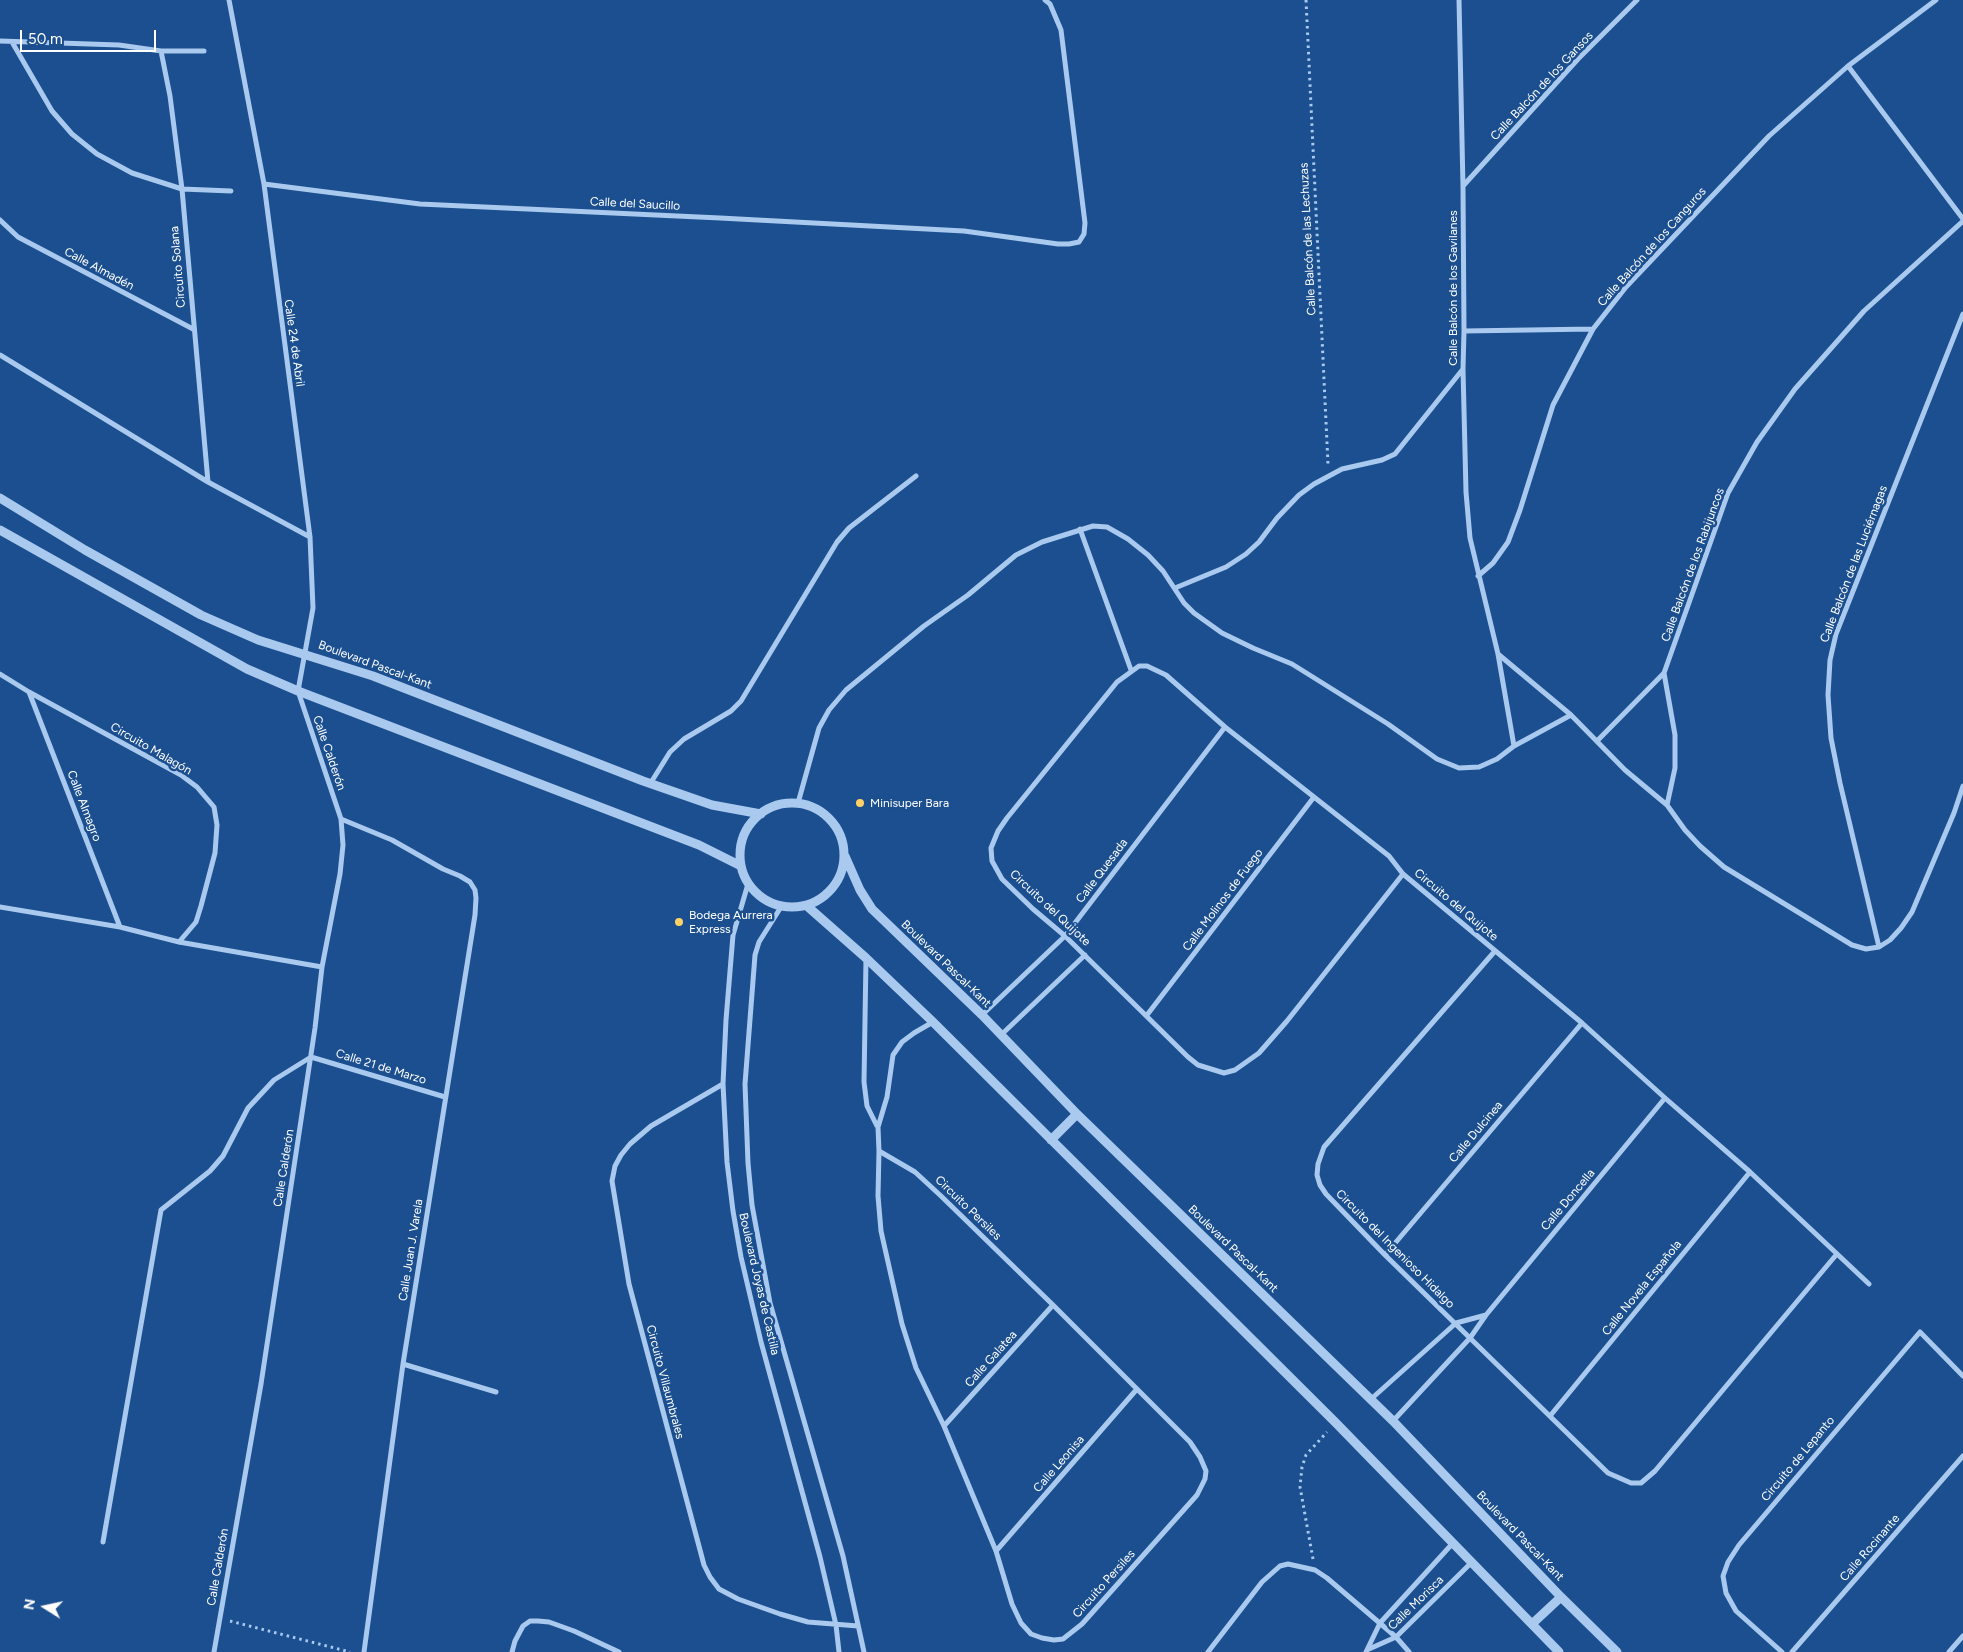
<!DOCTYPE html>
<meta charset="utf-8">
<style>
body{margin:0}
#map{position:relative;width:1963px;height:1652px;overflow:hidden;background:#1b4f8f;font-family:Figtree,sans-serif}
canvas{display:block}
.north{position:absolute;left:20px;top:1582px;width:50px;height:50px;-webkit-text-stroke:4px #1b4f8f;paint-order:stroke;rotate:280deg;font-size:14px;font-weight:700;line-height:20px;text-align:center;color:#fff}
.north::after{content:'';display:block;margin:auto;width:18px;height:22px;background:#fff;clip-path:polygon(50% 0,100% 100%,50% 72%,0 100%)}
.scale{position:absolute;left:20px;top:30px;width:136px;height:22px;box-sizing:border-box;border:2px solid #fff;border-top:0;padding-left:6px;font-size:15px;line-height:18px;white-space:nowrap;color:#fff;-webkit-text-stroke:4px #1b4f8f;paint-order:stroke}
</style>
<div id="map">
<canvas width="1963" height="1652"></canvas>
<div class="north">N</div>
<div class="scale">50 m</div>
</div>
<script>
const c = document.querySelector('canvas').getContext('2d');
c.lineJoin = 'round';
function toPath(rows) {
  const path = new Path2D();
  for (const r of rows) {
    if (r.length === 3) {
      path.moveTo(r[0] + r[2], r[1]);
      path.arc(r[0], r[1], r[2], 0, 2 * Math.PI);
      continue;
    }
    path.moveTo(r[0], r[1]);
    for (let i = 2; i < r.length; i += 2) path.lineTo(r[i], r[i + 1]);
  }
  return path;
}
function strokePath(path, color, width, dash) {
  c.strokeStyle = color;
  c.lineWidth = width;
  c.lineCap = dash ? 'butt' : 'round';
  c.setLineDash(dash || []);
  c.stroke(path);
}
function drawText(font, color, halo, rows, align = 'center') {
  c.font = font + ' Figtree,sans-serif';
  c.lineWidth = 5;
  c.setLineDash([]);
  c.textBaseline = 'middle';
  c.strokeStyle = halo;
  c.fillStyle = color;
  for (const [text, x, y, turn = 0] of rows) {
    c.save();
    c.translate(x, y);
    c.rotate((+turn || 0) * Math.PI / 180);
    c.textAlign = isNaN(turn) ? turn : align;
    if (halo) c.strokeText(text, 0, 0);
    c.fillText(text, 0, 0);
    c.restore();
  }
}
strokePath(toPath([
 [1306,0,1328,464],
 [1313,1559,1300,1487,1302,1467,1306,1455,1327,1432],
 [230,1621,350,1652]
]), '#a9c9ee', 3, [2.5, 4]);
strokePath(toPath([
 [1459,0,1463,187,1464,331,1463,369,1466,492,1470,538,1498,654,1514,746],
 [0,41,119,45,161,51,204,51],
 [12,42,52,111,72,134,97,154,132,173,182,189,231,191],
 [161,51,170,96,182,189,208,482],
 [1848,66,1963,219],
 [264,184,420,204,720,218,964,231,1058,244,1069,244,1079,242,1084,234,1085,223,1061,30,1050,4,1045,0],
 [1463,186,1578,59,1637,0],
 [0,220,18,237,193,329],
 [1464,331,1593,329],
 [0,355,208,482,310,537],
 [1080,529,1131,670],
 [1478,576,1493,563,1508,542,1520,510,1553,405,1593,329,1626,287,1769,136,1848,66,1936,0],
 [1175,588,1226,567,1246,554,1259,542,1277,518,1299,495,1314,484,1342,469,1382,460,1395,454,1463,369],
 [1498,654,1571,715,1625,770,1667,805,1685,830,1700,846,1724,867,1852,945,1866,949,1879,947,1890,940,1901,928,1912,912,1954,813,1963,786],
 [1664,673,1675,735,1675,768,1667,805],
 [0,674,29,692,181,775,197,787,214,807,217,825,215,853,201,906,196,922,179,942],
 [29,692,120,927],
 [1597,741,1664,673,1728,493,1757,442,1795,389,1864,311,1963,221],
 [650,784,670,752,684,739,731,711,741,701,837,542,849,528,916,476],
 [798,803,819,728,829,710,846,690,924,626,968,595,1016,555,1042,542,1093,526,1107,527,1128,539,1148,555,1163,571,1184,603,1194,613,1222,633,1253,648,1292,664,1388,724,1437,759,1459,768,1479,767,1497,759,1514,746,1571,715],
 [341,819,392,840,443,869,460,876,470,882,475,890,476,898,475,915,403,1364,364,1652],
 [1403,874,1287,1021,1259,1053,1235,1070,1224,1073,1198,1065,1188,1057,1065,936,1033,909,1002,879,992,861,991,848,998,831,1007,818,1117,682,1139,666,1147,666,1166,675,1225,727,1389,856,1403,874,1582,1023,1665,1098,1750,1172,1869,1284],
 [748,884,733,935,726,1020,723,1084,727,1162,733,1211,741,1257,761,1342,820,1557,836,1625,839,1652],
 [0,907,120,927,179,942,322,967],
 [781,907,759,942,755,955,745,1084,748,1163,752,1205,770,1303,843,1556,864,1652],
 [1879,947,1840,783,1831,738,1828,695,1830,660,1836,634,1963,314],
 [1495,951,1324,1147,1318,1164,1317,1175,1320,1185,1326,1194,1385,1255,1608,1473,1631,1483,1641,1483,1655,1471,1836,1255],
 [866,958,864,1082,867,1106,877,1126],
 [982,1015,1065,936,1225,727],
 [1147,1015,1314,797],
 [1001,1035,1085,955],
 [723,1084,651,1126,630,1144,621,1155,615,1166,612,1181,629,1284,696,1535,704,1565,710,1577,719,1589,738,1599,780,1614,808,1622,858,1626],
 [879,1151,915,1172,941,1196,1053,1305,1190,1442,1200,1457,1206,1471,1205,1479,1197,1495,1082,1624,1063,1639,1054,1640,1042,1638,1031,1634,1021,1623,1012,1604,996,1551,944,1426,916,1368,902,1324,881,1231,878,1196,879,1151,878,1127,887,1097,893,1055,902,1042,914,1033,933,1022],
 [1385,1255,1582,1023],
 [403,1364,496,1392],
 [1370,1400,1456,1323,1486,1315],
 [1550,1416,1750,1172],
 [1393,1421,1470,1338,1486,1315,1665,1098],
 [944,1426,1053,1305],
 [103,1542,161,1210,210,1171,223,1156,248,1108,274,1080,311,1057,445,1097],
 [996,1551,1137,1389],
 [1369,1649,1396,1637,1472,1562],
 [214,1652,261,1384,315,1028,322,967,340,874,343,845,341,819,298,691,313,608,310,537,264,184,229,0],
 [512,1652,515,1641,523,1626,530,1621,538,1621,549,1622,574,1631,619,1652],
 [1208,1652,1262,1582,1280,1566,1288,1564,1315,1570,1327,1578,1396,1637,1409,1652],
 [1366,1652,1380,1623,1453,1543],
 [1782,1652,1736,1611,1726,1593,1723,1576,1728,1562,1739,1545,1920,1332,1963,1376],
 [1792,1652,1963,1456],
 [1949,1652,1963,1636]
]), '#a9c9ee', 5);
strokePath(toPath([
 [0,498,85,550,201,615,258,640,373,676,643,781,712,805,761,814],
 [0,530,247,669,298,691,699,845,741,866],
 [792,855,52],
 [845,856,860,890,872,909,982,1015,1077,1114,1393,1421,1561,1597,1617,1652],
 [807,906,866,958,933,1022,1335,1422,1559,1652],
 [1051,1140,1077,1114],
 [1532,1624,1561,1597]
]), '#a9c9ee', 9);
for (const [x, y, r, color] of [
 [860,803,5,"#ffd166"],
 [679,922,5,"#ffd166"]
]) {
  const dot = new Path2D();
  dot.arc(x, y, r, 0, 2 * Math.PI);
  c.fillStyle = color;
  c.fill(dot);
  strokePath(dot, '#1b4f8f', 2);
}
drawText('12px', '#fff', '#1b4f8f', [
 ["Calle Balcón de los Gansos",1542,86,-47],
 ["Calle del Saucillo",635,204,3],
 ["Calle Balcón de las Lechuzas",1308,239,-93],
 ["Calle Balcón de los Canguros",1652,247,-48],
 ["Circuito Solana",178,267,-95],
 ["Calle Almadén",99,269,28],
 ["Calle Balcón de los Gavilanes",1453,288,-90],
 ["Calle 24 de Abril",294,343,82],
 ["Calle Balcón de las Luciérnagas",1854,564,-69],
 ["Calle Balcón de los Rabijuncos",1693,565,-70],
 ["Boulevard Pascal-Kant",375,665,20],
 ["Circuito Malagón",151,749,30],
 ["Calle Calderón",329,753,71],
 ["Calle Almagro",84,806,69],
 ["Calle Quesada",1102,871,-53],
 ["Calle Molinos de Fuego",1223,900,-53],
 ["Circuito del Quijote",1456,905,40],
 ["Circuito del Quijote",1050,908,43],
 ["Boulevard Pascal-Kant",946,964,44],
 ["Calle 21 de Marzo",381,1067,17],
 ["Calle Dulcinea",1476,1132,-50],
 ["Calle Calderón",284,1168,-81],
 ["Calle Doncella",1568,1200,-50],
 ["Circuito Persiles",968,1208,44],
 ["Boulevard Pascal-Kant",1233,1249,44],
 ["Circuito del Ingenioso Hidalgo",1395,1249,45],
 ["Calle Juan J. Varela",411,1250,-81],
 ["Boulevard Joyas de Castilla",759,1284,77],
 ["Calle Novela Española",1642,1288,-51],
 ["Calle Galatea",991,1359,-48],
 ["Circuito Villaumbrales",665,1382,75],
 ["Circuito de Lepanto",1798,1459,-50],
 ["Calle Leonisa",1059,1464,-49],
 ["Boulevard Pascal-Kant",1520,1536,46],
 ["Calle Rocinante",1870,1548,-49],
 ["Calle Calderón",218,1567,-80],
 ["Circuito Persiles",1104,1584,-48],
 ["Calle Morisca",1416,1603,-44]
]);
drawText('12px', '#fff', '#1b4f8f', [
 ["Minisuper Bara",870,803],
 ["Bodega Aurrera",689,915],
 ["Express",689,929]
], 'left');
</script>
